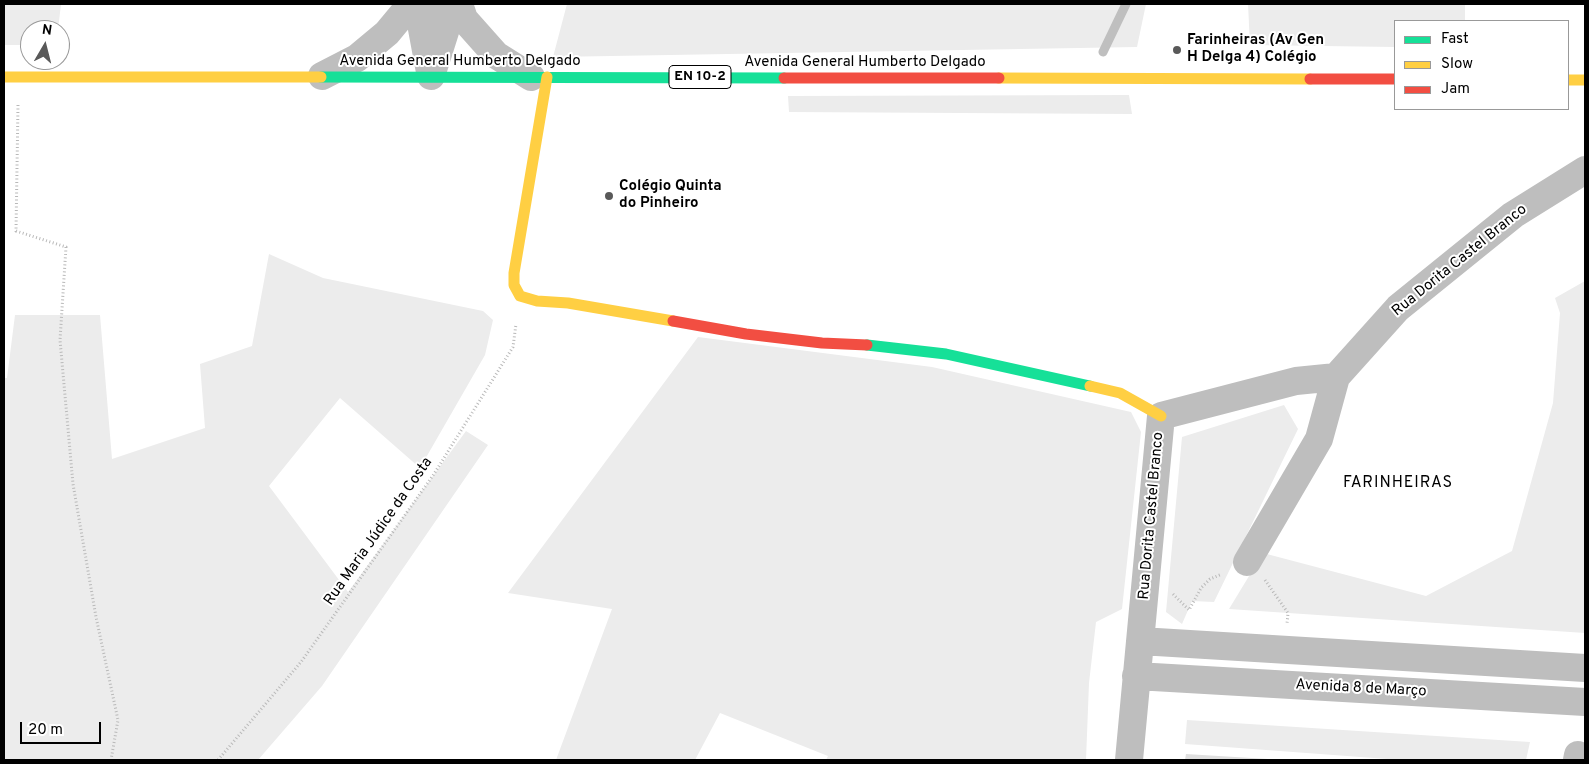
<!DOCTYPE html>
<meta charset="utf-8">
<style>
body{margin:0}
#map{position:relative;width:1589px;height:764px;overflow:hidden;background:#fff;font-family:Overpass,sans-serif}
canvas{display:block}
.frame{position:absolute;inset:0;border:5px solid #000;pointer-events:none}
.legend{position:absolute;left:1394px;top:20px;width:175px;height:90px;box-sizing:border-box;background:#fff;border:1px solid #999;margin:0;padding:6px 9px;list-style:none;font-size:15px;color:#000}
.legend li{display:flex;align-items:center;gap:10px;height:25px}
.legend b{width:25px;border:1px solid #999}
.north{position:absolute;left:20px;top:20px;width:50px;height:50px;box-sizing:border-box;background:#fff;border:1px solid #999;border-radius:50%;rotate:8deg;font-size:14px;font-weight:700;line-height:20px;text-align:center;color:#000}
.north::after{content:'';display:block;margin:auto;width:18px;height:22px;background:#595959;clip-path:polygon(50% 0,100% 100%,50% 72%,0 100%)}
.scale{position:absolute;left:20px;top:722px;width:81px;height:22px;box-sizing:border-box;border:2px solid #000;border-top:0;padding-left:6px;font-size:15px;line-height:18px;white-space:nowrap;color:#000;-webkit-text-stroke:4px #fff;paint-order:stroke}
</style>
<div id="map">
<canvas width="1589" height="764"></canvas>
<div class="frame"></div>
<ul class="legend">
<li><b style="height:6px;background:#16e098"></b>Fast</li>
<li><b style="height:6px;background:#ffcf43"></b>Slow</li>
<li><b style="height:6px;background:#f24e42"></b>Jam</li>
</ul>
<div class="north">N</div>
<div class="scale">20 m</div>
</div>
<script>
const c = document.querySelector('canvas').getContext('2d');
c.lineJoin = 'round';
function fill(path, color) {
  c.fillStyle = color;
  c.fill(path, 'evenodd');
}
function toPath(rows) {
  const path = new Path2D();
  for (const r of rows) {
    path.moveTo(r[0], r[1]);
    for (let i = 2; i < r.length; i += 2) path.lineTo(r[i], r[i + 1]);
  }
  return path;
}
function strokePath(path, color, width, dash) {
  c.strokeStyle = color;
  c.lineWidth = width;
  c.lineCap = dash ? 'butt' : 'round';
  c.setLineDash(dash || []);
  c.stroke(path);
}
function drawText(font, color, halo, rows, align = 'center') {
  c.font = font + ' Overpass,sans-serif';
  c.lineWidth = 4;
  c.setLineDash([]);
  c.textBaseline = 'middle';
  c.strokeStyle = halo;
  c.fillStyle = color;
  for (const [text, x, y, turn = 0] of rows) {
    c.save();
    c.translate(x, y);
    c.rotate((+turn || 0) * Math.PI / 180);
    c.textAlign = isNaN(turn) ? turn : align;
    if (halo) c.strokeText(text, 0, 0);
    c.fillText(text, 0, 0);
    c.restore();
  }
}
fill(toPath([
 [4,4,61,4,58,30,30,30,30,45,4,45],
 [567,4,1146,4,1137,47,553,57],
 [1248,4,1465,4,1465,21,1395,21,1395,47,1250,45],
 [1129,95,1132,114,789,112,788,96],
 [269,254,323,278,483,311,493,320,485,355,420,468,340,398,269,486,348,592,466,431,488,445,322,686,258,760,4,760,4,378,7,378,15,315,100,315,112,459,205,428,200,364,252,346],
 [1585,281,1585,633,1229,609,1263,553,1426,596,1512,551,1553,403,1560,313,1555,298],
 [698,337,932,367,1131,412,1141,432,1122,609,1096,622,1089,683,1086,760,826,760,828,756,720,713,695,760,556,760,612,609,508,593],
 [1284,405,1298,429,1214,602,1192,601,1182,624,1166,612,1182,437],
 [1187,720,1530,742,1526,760,1401,760,1185,744]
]), '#ececec');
strokePath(toPath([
 [1103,52,1126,4]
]), '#bfbfbf', 9);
fill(toPath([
 [1186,754,1268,759,1268,760,1185,760]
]), '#dfdfdf');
strokePath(toPath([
 [18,105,16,231,66,247,60,340,73,484,96,617,118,720,111,760],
 [1265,580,1288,613,1287,624],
 [1173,594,1189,610,1201,588,1210,579,1222,574],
 [218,760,301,662,434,474,513,347,516,324]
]), '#b9b9b9', 3, [1, 2.5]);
strokePath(toPath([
 [425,4,422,29,430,72],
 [459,4,464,19,496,55,531,77],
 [322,76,357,58,387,33,411,4],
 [431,76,448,22,449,4],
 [1247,562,1319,439,1336,377],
 [1140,641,1585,668],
 [1136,676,1585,702],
 [1129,760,1161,416,1296,381,1336,377,1398,308,1513,215,1585,170],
 [1577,760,1578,755]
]), '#bebebe', 28);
strokePath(toPath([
 [321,77,784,78],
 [867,345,946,354,1090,386]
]), '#16e098', 11);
strokePath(toPath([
 [4,77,321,77],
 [547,77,514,273,514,285,520,296,537,301,568,303,673,321],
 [999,78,1310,79],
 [1568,80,1585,80],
 [1090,386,1120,393,1161,416]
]), '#ffcf43', 11);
strokePath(toPath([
 [784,78,999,78],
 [1310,79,1395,79],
 [673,321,746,334,822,343,867,345]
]), '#f24e42', 11);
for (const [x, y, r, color] of [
 [1177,50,5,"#595959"],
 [609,196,5,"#595959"]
]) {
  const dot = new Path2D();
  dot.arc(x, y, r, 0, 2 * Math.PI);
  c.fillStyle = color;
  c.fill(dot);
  strokePath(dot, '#fff', 2);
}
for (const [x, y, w] of [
 [700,77,62]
]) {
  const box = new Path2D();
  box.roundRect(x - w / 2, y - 11.5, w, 23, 4);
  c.fillStyle = '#fff';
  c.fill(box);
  strokePath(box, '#000', 1);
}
drawText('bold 14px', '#000', null, [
 ["EN 10-2",700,77]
]);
drawText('bold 15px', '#000', '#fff', [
 ["Farinheiras (Av Gen",1187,41],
 ["H Delga 4) Colégio",1187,58],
 ["Colégio Quinta",619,187],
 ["do Pinheiro",619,204]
], 'left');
drawText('15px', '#000', '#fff', [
 ["Avenida General Humberto Delgado",460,62],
 ["Avenida General Humberto Delgado",865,63],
 ["Rua Dorita Castel Branco",1460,261,-39],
 ["Rua Dorita Castel Branco",1152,516,-85],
 ["Rua Maria Júdice da Costa",379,532,-55],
 ["Avenida 8 de Março",1361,689,3]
]);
c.letterSpacing = '1px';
drawText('16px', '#000', '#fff', [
 ["FARINHEIRAS",1398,484]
]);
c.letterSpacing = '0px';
</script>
